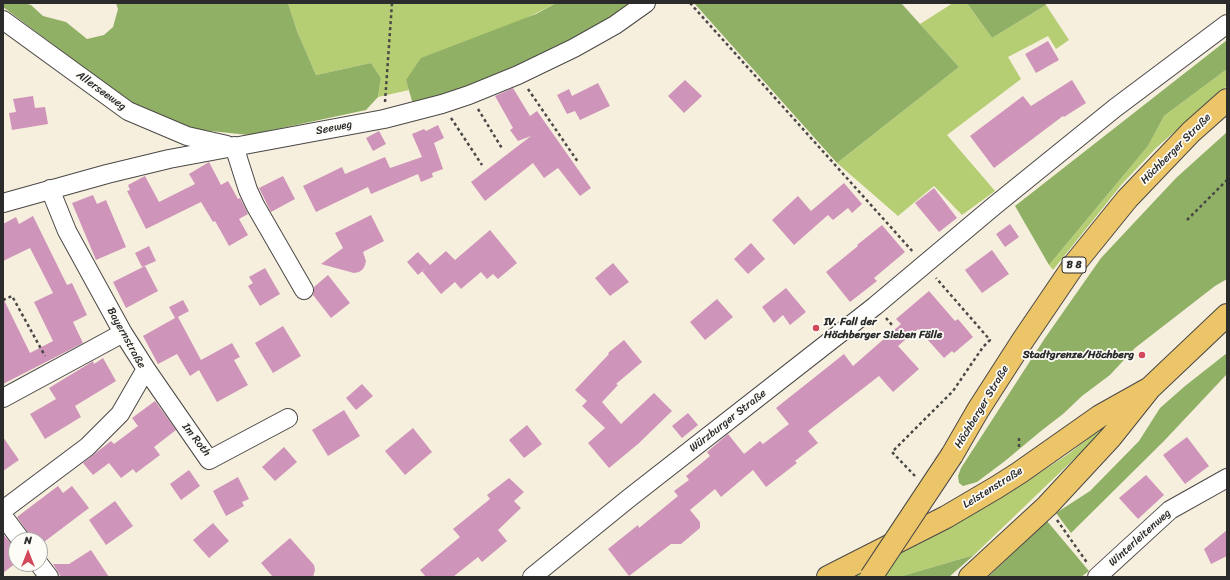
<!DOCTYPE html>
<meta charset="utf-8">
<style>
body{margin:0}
#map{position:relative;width:1230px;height:580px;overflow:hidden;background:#f7efde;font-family:Sriracha,sans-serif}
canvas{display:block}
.frame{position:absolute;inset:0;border:4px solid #2b2b2b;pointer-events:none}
.north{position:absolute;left:8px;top:532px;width:40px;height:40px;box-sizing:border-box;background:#fdfcf7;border:1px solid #a9a8a5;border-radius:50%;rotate:0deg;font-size:11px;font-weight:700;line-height:16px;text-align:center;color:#2b2b2b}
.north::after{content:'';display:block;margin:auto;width:14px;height:18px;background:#d1495b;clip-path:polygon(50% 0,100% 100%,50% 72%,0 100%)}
</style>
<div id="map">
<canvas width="1230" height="580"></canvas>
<div class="frame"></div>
<div class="north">N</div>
</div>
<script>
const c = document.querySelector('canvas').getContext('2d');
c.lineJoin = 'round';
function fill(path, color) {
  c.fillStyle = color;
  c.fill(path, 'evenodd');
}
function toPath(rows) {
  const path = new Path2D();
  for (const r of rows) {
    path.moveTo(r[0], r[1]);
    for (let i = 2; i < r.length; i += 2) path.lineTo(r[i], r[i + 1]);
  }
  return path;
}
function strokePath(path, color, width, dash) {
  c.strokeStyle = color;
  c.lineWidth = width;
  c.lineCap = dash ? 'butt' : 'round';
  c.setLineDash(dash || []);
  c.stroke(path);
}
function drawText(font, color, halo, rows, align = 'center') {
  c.font = font + ' Sriracha,sans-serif';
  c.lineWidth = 3.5;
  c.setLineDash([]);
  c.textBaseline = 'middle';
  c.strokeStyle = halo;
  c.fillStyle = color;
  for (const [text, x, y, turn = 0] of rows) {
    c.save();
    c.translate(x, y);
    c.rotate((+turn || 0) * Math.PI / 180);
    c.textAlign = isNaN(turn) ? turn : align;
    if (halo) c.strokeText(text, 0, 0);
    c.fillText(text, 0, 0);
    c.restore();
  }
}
fill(toPath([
 [288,3,556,3,406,80,409,90,378,97,381,78,371,63,316,75,297,31],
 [953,3,967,3,992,38,1046,5,1069,40,1056,49,1048,36,1008,57,1021,79,947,135,995,191,962,215,934,186,898,216,837,163,959,67,920,24],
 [1227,69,1227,86,1156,148,1122,184,1053,270,1049,265,1148,146,1164,116],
 [1125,410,974,555,899,577,852,577,1006,495,1067,455]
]), '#b5cd73');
fill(toPath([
 [3,3,24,3,31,5,43,16,66,22,87,39,104,35,113,27,118,9,116,3,288,3,297,31,316,75,371,63,381,78,378,97,366,110,249,135,191,129,135,108,82,66,3,7],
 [556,3,640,3,616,20,485,85,418,101,412,101,406,80,421,58,536,14],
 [694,3,901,3,959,67,837,163],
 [967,3,1045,3,1046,5,992,38],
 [1227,40,1227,69,1164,116,1148,146,1049,265,1015,206],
 [1227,132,1227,279,1215,286,1135,348,1110,375,1082,396,1063,414,1041,431,1005,461,977,482,963,486,959,483,958,476,961,468,1045,338,1101,258,1176,178],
 [1227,353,1227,374,1164,441,1071,533,1056,513,1090,491,1139,441,1160,408,1185,386],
 [1047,521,1089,571,1081,577,988,577],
 [974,555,949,577,899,577]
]), '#90b065');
fill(toPath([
 [1048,41,1059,60,1036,73,1025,54],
 [685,80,702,96,684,113,668,96],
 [1072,80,1086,103,1064,117,1063,116,994,168,970,136,1023,96,1031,106],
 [598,83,610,106,580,120,575,111,567,114,557,95,569,89,572,96],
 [513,88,530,116,537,111,591,188,580,196,558,168,544,178,533,163,485,201,471,182,531,136,518,141,510,130,513,128,495,96],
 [33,96,35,108,45,107,48,124,12,130,9,113,16,112,13,99],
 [438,125,444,138,434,143,443,169,432,173,433,177,421,182,418,174,371,194,368,187,316,212,303,186,342,167,345,174,385,157,390,168,422,157,412,134,424,129,426,131],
 [379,131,386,144,373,151,366,138],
 [209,162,221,185,228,181,238,199,240,198,248,214,239,219,248,235,229,246,215,221,213,222,201,202,146,229,127,191,130,190,128,185,145,176,159,202,195,184,189,174],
 [283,176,295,199,271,212,259,188],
 [844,183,862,204,852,213,848,208,833,220,828,215,794,245,772,220,798,196,811,211],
 [934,188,957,218,939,232,915,203],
 [93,195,97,204,106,200,126,247,96,260,72,203],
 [371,215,384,241,363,252,366,261,365,265,363,269,359,272,354,273,321,264,343,248,335,233],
 [33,216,67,285,72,283,87,315,73,322,83,343,3,384,3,298,30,353,53,341,34,302,53,293,30,248,3,261,3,224,16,217,19,224],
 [1010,224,1019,237,1005,247,996,234],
 [882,225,905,252,874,278,877,281,850,302,826,272,858,246,857,245],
 [490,230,517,263,498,279,493,274,487,279,481,272,461,289,455,282,441,294,422,271,427,267,418,275,407,262,418,252,430,265,446,251,455,260],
 [751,243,765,259,748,274,734,259],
 [149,246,156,261,142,267,135,253],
 [992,250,1009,274,982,293,965,270],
 [613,263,629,282,610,296,595,278],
 [145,266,158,291,126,308,113,282],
 [265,268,280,294,260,306,248,286,253,283,249,277],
 [328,275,350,303,331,318,313,295,314,290,314,287],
 [786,288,806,312,790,325,783,315,774,323,762,307],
 [929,291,955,321,958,319,973,337,954,353,952,351,944,358,918,329,898,346,919,369,893,392,879,376,808,431,818,443,795,461,797,463,766,487,753,470,721,497,715,489,690,510,700,522,700,528,681,544,671,544,629,576,608,549,638,525,639,528,678,496,674,491,689,480,686,476,710,456,707,452,728,434,744,454,760,441,763,444,789,424,776,408,844,354,853,366,901,324,896,319],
 [717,299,733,317,705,340,690,322],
 [183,300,189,311,178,317,201,360,232,343,240,357,234,360,248,385,217,402,199,370,190,376,177,354,158,364,143,336,175,318,169,307],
 [283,326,301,356,273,373,255,343],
 [624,340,642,362,616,384,618,385,602,402,621,424,654,393,672,411,638,444,609,468,588,443,605,428,582,406,587,401,575,390,609,354,608,353],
 [103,358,116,381,75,406,81,417,45,439,30,414,56,399,49,388,90,363,93,361,94,364],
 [362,384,373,396,356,410,346,398],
 [155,401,176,430,154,447,160,455,136,473,133,469,121,478,109,463,93,475,83,463,111,441,114,444,138,426,132,418],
 [344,410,360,436,328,456,312,430],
 [688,413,698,425,682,438,672,426],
 [527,425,542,444,524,458,509,440],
 [413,428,432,452,405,475,385,451],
 [3,437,19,460,3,471],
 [1187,437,1209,466,1185,484,1163,455],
 [284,447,297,462,275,481,262,467],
 [189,470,200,486,181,500,170,484],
 [1146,475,1164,495,1138,519,1119,498],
 [238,477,249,499,242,502,244,506,226,516,213,491],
 [509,478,524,492,514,501,521,508,498,530,507,541,482,562,478,557,453,577,426,577,420,570,460,537,453,529,490,499,487,495],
 [58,486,63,493,72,486,89,508,40,545,40,540,31,540,29,534,17,517],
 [115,501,133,526,106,545,89,520],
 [213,523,229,541,209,558,193,540],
 [1227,530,1227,556,1211,564,1204,549],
 [3,534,16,549,16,563,3,573],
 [290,538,314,565,315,570,313,577,273,577,261,563],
 [91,550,109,577,61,577,53,564,69,564]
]), '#cf94b9');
const minor = toPath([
 [3,20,128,111,187,136,227,145],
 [234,146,248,190,255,205,304,290],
 [3,203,107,174,169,159,384,119,442,104,469,95,518,75,574,48,615,25,646,3],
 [146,369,209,460,288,418],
 [3,398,123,333],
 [3,510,87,447,120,414,146,369,123,333,67,231,50,189],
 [3,516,21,540],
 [39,564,49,577],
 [532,577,628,499,875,306,994,206,1115,108,1227,24],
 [1097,577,1170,510,1227,478]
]);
const major = toPath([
 [952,455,978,410,1023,340,1076,262,1127,199,1191,132,1227,100],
 [828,577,946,517,997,487,1019,473,1100,416,1150,388],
 [970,577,1047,506,1111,437,1150,388,1227,315]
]);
strokePath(minor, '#4a4846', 20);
strokePath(major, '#4a4846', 24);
strokePath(toPath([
 [690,3,914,253],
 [528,89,578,162],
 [385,102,392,3],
 [478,109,503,150],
 [451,118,482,165],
 [1187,220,1227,180],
 [3,300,12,296,45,356],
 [886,318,892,325],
 [1019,438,1019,449],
 [915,476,892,452,953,391,983,347,990,340,936,278],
 [1057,520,1088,564]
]), '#4a4846', 2.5, [3, 3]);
strokePath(minor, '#fff', 18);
strokePath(major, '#edc569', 22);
const majorBridge = toPath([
 [871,577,952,455]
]);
strokePath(majorBridge, '#4a4846', 24, []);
strokePath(majorBridge, '#edc569', 22);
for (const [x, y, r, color] of [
 [816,328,4,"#d1495b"],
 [1142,355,4,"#d1495b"]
]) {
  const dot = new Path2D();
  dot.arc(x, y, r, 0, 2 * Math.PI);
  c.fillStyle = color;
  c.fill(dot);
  strokePath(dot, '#fdfcf7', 1.5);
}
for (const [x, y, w] of [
 [1074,265,24]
]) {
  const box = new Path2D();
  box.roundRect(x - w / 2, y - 8, w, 16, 3);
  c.fillStyle = '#fdfcf7';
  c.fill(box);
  strokePath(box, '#2b2b2b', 1);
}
drawText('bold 10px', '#2b2b2b', null, [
 ["B 8",1074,265]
]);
drawText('11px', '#2b2b2b', '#fdfcf7', [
 ["Allerseeweg",101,91,36],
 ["Seeweg",334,128,-11],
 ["Höchberger Straße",1176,149,-45],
 ["Bayernstraße",126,338,61],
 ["Höchberger Straße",982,407,-59],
 ["Würzburger Straße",728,421,-38],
 ["Im Roth",196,440,52],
 ["Leistenstraße",993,488,-32],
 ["Winterleitenweg",1140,538,-42]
]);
drawText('bold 11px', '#2b2b2b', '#fdfcf7', [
 ["IV. Fall der",824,322],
 ["Höchberger Sieben Fälle",824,335],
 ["Stadtgrenze/Höchberg",1134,355,"right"]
], 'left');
</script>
